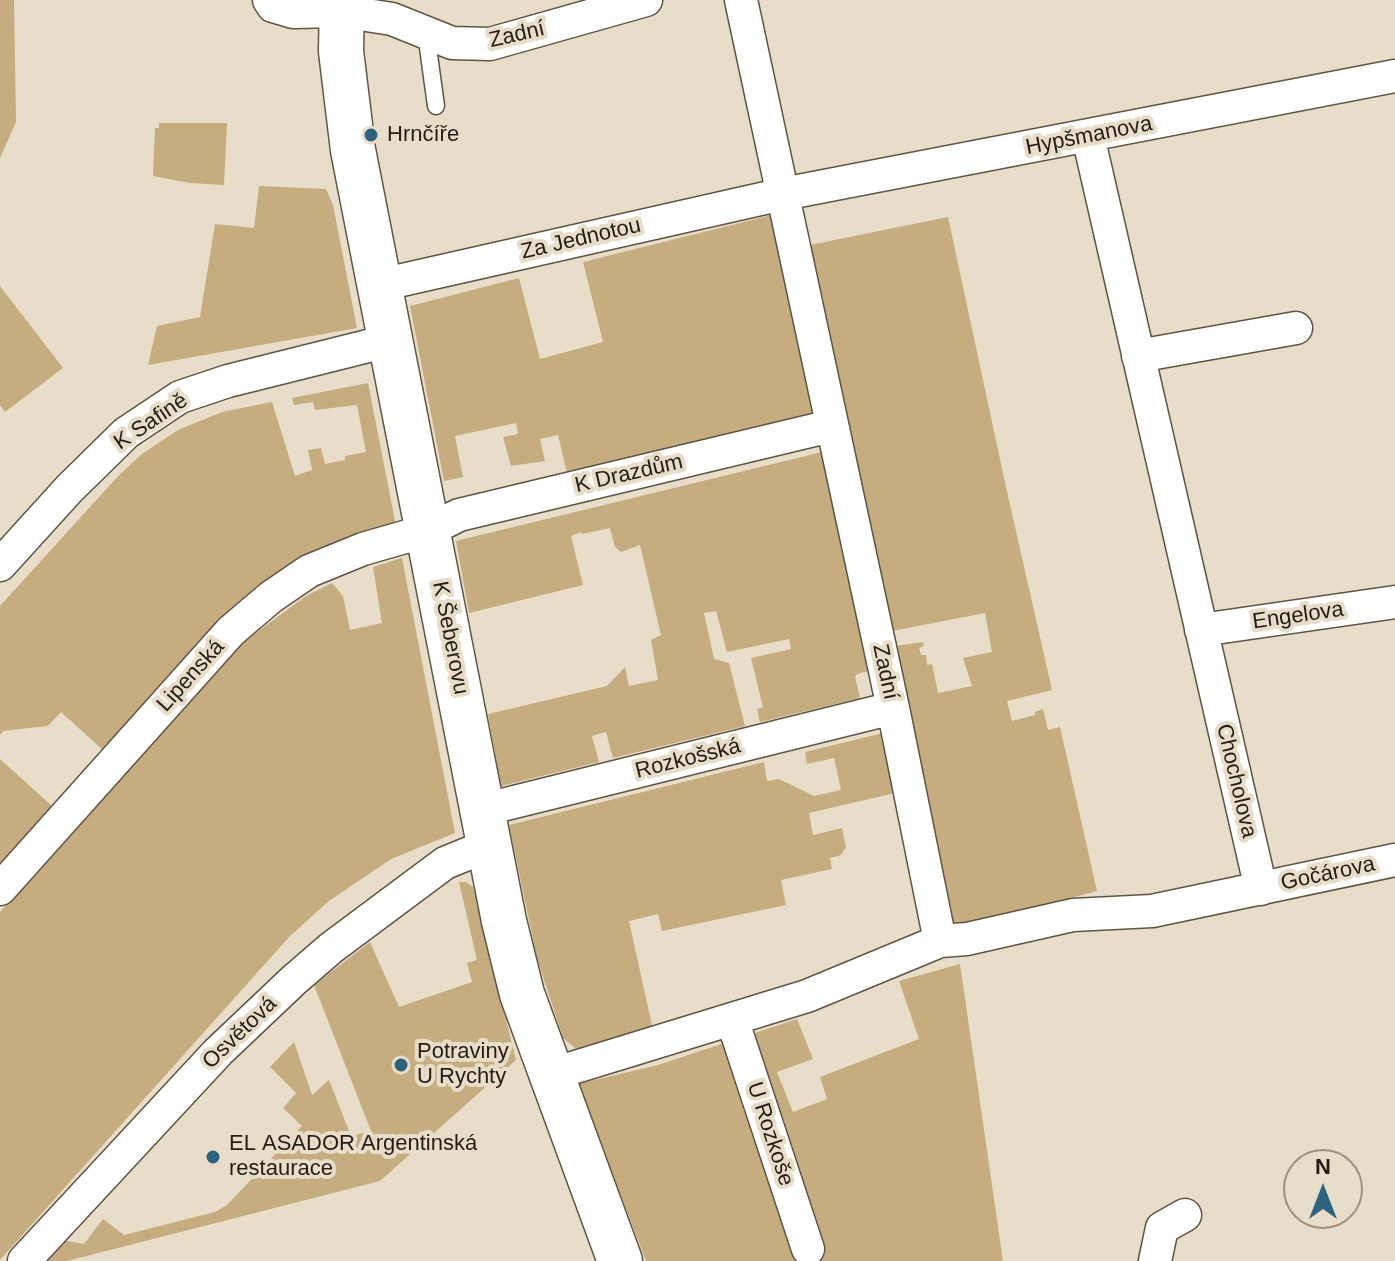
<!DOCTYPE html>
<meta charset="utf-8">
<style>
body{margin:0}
#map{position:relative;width:1395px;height:1261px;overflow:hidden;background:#e8ddc8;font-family:Helvetica,sans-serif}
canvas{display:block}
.north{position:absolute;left:1283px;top:1149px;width:80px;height:80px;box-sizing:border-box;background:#e8ddc8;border:2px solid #999181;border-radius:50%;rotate:0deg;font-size:22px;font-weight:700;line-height:32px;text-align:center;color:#221e16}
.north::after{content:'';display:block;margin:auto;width:28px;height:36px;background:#2c637e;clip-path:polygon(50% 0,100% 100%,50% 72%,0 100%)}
</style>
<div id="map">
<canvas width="1395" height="1261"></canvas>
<div class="north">N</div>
</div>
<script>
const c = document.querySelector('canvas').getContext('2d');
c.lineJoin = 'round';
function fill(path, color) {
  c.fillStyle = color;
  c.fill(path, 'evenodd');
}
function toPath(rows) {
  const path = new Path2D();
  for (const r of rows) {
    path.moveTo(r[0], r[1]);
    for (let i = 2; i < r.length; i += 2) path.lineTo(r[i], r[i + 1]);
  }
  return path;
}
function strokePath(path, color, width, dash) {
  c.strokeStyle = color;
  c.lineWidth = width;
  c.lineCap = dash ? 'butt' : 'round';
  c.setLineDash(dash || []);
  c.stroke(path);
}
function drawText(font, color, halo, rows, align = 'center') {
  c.font = font + ' Helvetica,sans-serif';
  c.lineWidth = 8;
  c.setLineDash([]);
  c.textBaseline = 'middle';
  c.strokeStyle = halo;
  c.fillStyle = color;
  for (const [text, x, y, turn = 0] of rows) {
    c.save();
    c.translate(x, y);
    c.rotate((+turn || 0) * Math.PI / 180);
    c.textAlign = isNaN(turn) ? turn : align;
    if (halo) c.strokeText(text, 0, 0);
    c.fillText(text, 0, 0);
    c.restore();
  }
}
fill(toPath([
 [0,0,14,0,16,122,0,158],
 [159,123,227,123,224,185,190,183,153,176,155,128,159,128],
 [259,186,326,189,333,205,357,328,148,365,157,326,200,317,215,224,254,228],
 [772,215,813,414,567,473,558,435,540,439,545,461,511,466,503,437,518,434,516,423,455,436,463,477,444,481,410,306,519,278,540,359,603,342,583,262],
 [948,217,1006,487,1052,690,1007,701,1012,721,1035,715,1035,712,1043,709,1048,730,1060,727,1097,891,955,929,895,646,923,642,924,646,919,648,921,655,926,655,927,665,932,664,938,693,972,686,963,658,992,652,985,613,892,631,810,245],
 [0,286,63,368,5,412,0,405],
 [368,383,396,526,204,637,103,750,61,712,48,726,3,731,0,735,0,606,120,474,142,454,178,430,222,412,272,402,295,476,312,470,308,450,321,448,325,464,345,460,345,456,366,452,357,405,315,410,313,402,294,405,292,398],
 [822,452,869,671,857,674,855,677,860,698,760,722,757,709,763,707,751,658,791,649,789,639,727,652,716,611,704,613,714,659,729,663,745,726,613,758,606,732,592,736,599,762,501,786,488,714,607,686,625,667,629,686,658,680,651,640,661,635,640,545,621,552,615,547,610,528,582,534,581,532,571,536,583,585,469,613,456,541],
 [402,558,455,833,391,859,329,901,290,936,0,1260,0,912,242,643,306,596,332,583,343,596,350,630,382,623,373,567],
 [883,733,895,793,809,813,813,835,842,828,846,847,841,855,830,858,832,869,781,880,786,905,662,931,658,914,629,921,653,1030,584,1050,576,1049,563,1038,537,958,509,825,764,762,767,781,779,779,814,796,841,790,834,758,807,764,805,752],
 [0,759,52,806,0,865],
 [459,882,466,882,473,887,516,1060,380,1181,67,1261,43,1261,61,1240,84,1244,103,1219,124,1235,215,1212,227,1205,302,1126,283,1108,296,1093,270,1067,294,1042,312,1095,329,1080,351,1136,371,1131,314,985,370,942,399,1007,472,982,467,963,477,960],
 [960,964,1003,1261,646,1261,578,1084,658,1065,797,1019,813,1059,777,1072,793,1112,827,1099,820,1077,919,1039,899,981]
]), '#c5ad80');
const lane = toPath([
 [426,33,436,106]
]);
const street = toPath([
 [269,0,273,6,293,12,341,11,392,19,452,43,490,44,646,0],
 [741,0,893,708,940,941],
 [1088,136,1261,889],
 [380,285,783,194,1395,76],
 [1138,356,1296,328],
 [0,565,69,489,126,433,180,397,228,381,392,340],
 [1201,630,1395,602],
 [482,810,893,708],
 [0,889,231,631,271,597,309,571,363,549,429,530,459,515,831,426],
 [732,1019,808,1249],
 [552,1077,569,1069,807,996,940,941,967,939,1073,915,1152,911,1395,860],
 [24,1261,218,1052,294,980,331,948,445,863,489,845],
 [1155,1261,1162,1228,1185,1215]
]);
const secondary = toPath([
 [342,0,341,51,353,150,504,921,522,994,620,1261]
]);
strokePath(lane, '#5f5543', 19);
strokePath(street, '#5f5543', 35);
strokePath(secondary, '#5f5543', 47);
strokePath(lane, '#fff', 16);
strokePath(street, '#fff', 32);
strokePath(secondary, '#fff', 44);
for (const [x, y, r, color] of [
 [371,135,8,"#2c637e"],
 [401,1065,8,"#2c637e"],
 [213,1157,8,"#2c637e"]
]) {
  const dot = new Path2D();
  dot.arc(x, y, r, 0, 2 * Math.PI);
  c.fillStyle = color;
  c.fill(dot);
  strokePath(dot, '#e8ddc8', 3);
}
drawText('22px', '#221e16', '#e8ddc8', [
 ["Zadní",517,35,-13],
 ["Hypšmanova",1089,136,-11],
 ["Za Jednotou",581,239,-13],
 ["K Safině",151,422,-34],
 ["K Drazdům",629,474,-13],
 ["Engelova",1298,616,-8],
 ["K Šeberovu",450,638,79],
 ["Zadní",885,672,78],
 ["Lipenská",191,676,-48],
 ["Rozkošská",688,759,-14],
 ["Chocholova",1236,781,77],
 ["Gočárova",1328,874,-12],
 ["Osvětová",240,1033,-44],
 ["U Rozkoše",770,1134,72]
]);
drawText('22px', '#221e16', '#e8ddc8', [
 ["Hrnčíře",387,135],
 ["Potraviny",417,1052],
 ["U Rychty",417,1077],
 ["EL ASADOR Argentinská",229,1144],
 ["restaurace",229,1169]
], 'left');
</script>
